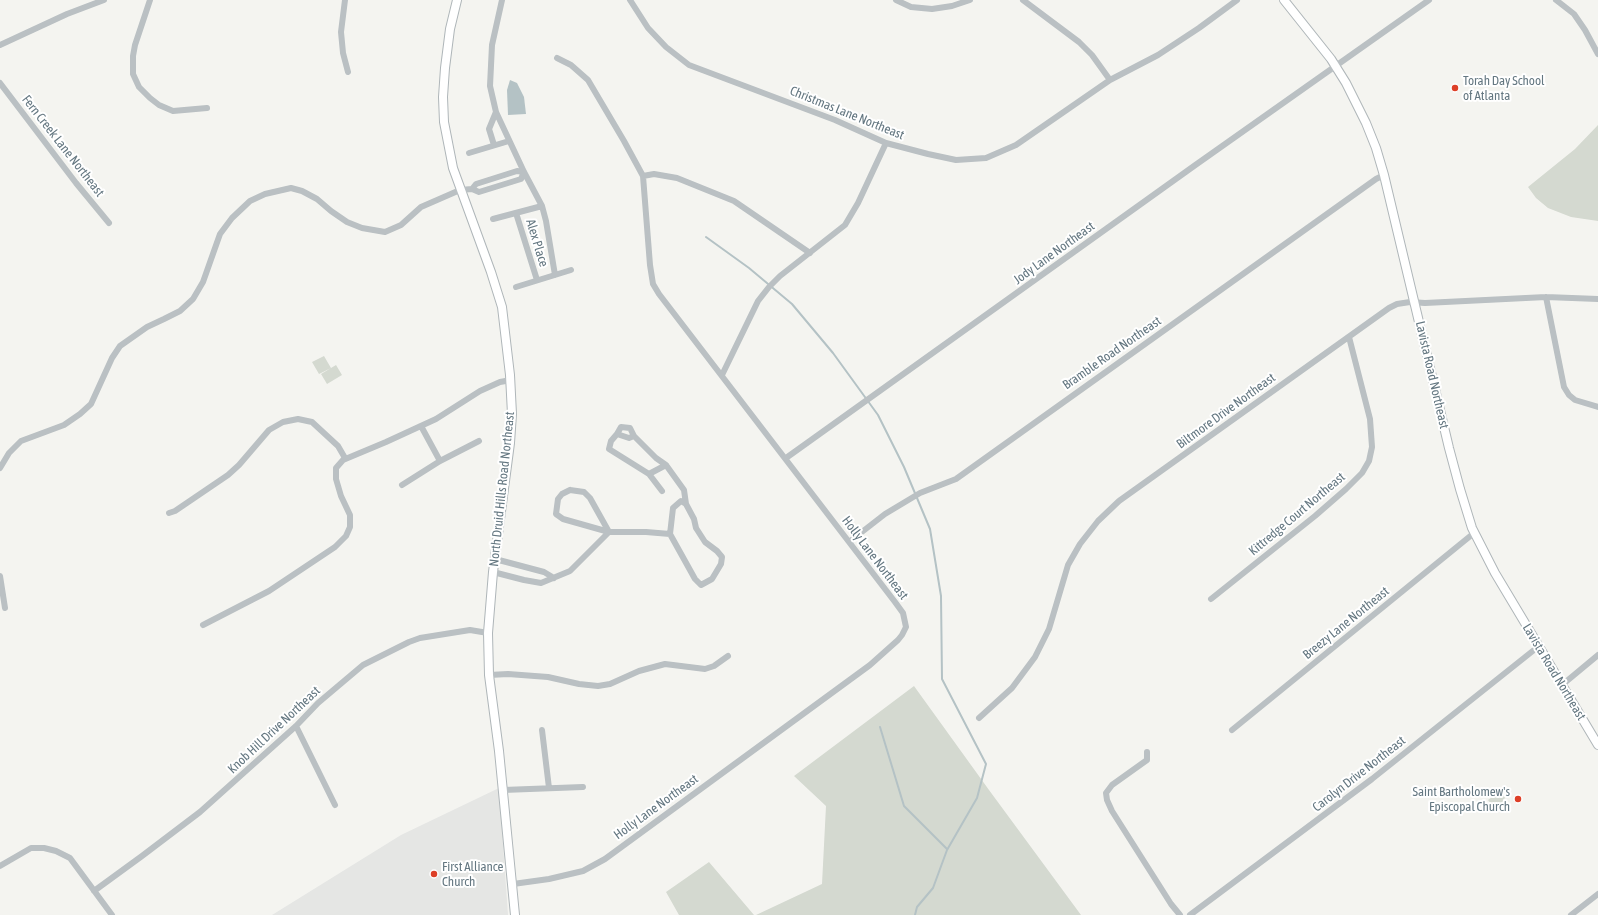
<!DOCTYPE html>
<style>
body{margin:0}
canvas{display:block;background:#f4f4f0}
</style>
<canvas width="1598" height="915"></canvas>
<script>
const c = document.querySelector('canvas').getContext('2d');
c.lineJoin = 'round';
function fill(path, color) {
  c.fillStyle = color;
  c.fill(path, 'evenodd');
}
function toPath(rows) {
  const path = new Path2D();
  for (const r of rows) {
    path.moveTo(r[0], r[1]);
    for (let i = 2; i < r.length; i += 2) path.lineTo(r[i], r[i + 1]);
  }
  return path;
}
function strokePath(path, color, width, dash) {
  c.strokeStyle = color;
  c.lineWidth = width;
  c.lineCap = dash ? 'butt' : 'round';
  c.setLineDash(dash || []);
  c.stroke(path);
}
function drawText(font, color, halo, rows, align = 'center') {
  c.font = font + ' "Asap Condensed",sans-serif';
  c.lineWidth = 4;
  c.setLineDash([]);
  c.textBaseline = 'middle';
  c.strokeStyle = halo;
  c.fillStyle = color;
  for (const [text, x, y, turn = 0] of rows) {
    c.save();
    c.translate(x, y);
    c.rotate((+turn || 0) * Math.PI / 180);
    c.textAlign = isNaN(turn) ? turn : align;
    if (halo) c.strokeText(text, 0, 0);
    c.fillText(text, 0, 0);
    c.restore();
  }
}
fill(toPath([
 [499,788,508,915,272,915,401,835]
]), '#e5e6e4');
fill(toPath([
 [1598,125,1598,221,1571,217,1548,208,1536,198,1528,187,1575,149],
 [324,356,331,368,319,374,312,362],
 [336,365,342,375,327,384,321,374],
 [914,686,989,790,1081,915,756,915,822,884,826,806,794,776],
 [1496,794,1499,797,1503,794,1505,798,1503,800,1506,804,1496,811,1488,800],
 [709,862,754,915,679,915,666,892]
]), '#d4d9d0');
fill(toPath([
 [510,80,517,83,524,97,526,114,508,115,507,90]
]), '#b4c2c5');
strokePath(toPath([
 [706,237,749,268,792,304,833,353,878,415,904,467,930,529,941,596,942,679,986,764,977,798,947,850,933,888,917,907,915,915],
 [880,727,904,806,947,849]
]), '#b4c2c5', 2);
const secondary = toPath([
 [457,0,450,29,445,68,443,97,444,122,453,168,491,272,502,307,510,375,512,414,510,443,493,572,488,633,489,675,499,751,515,915],
 [1284,0,1331,59,1346,83,1366,123,1376,148,1384,175,1449,448,1460,489,1472,528,1495,573,1598,745]
]);
strokePath(secondary, '#afb6b9', 10);
strokePath(toPath([
 [150,0,135,45,133,56,133,74,139,87,150,98,159,105,173,111,207,108],
 [345,0,341,32,343,53,348,72],
 [502,0,492,45,490,86,496,112,524,172,542,206,546,221,555,275],
 [630,0,648,28,666,47,689,65,835,120,886,143,928,154,956,160,986,158,1016,145,1110,80,1158,55,1199,28,1237,0],
 [896,0,911,7,932,9,952,6,970,0],
 [1023,0,1079,42,1092,55,1110,80],
 [1556,0,1574,14,1585,30,1598,54],
 [0,45,67,14,104,0],
 [0,83,76,183,109,223],
 [494,145,489,129,496,112],
 [469,153,509,141],
 [643,176,654,174,677,178,734,201,810,253],
 [472,189,476,184,517,171,524,172],
 [516,213,537,280],
 [493,219,542,206],
 [516,287,571,270],
 [1546,297,1564,387,1569,395,1575,400,1598,407],
 [722,375,758,301,769,287,780,276,845,225,858,203,886,143],
 [421,426,440,461],
 [617,434,621,427,630,428,634,436,656,458,666,465],
 [634,436,629,438,617,434,611,441,609,449,649,474,666,465,684,490,686,504,694,519,696,528,705,542,717,551,722,557,721,564,712,579,701,585,695,579,670,534,673,508,681,501,686,504],
 [786,458,1194,166,1429,0],
 [0,468,9,453,21,441,64,425,80,414,91,404,112,358,120,346,147,327,164,319,180,311,193,299,203,282,220,234,232,218,250,201,265,194,291,188,302,191,317,199,331,211,347,222,362,228,385,232,401,225,421,207,460,190,472,189,479,192,521,179,524,172],
 [649,474,662,491],
 [402,485,440,461,479,441],
 [570,490,584,492,590,498,609,532,563,519,556,514,558,499,562,494,570,490],
 [169,513,175,511,228,475,239,465,269,430,283,422,298,419,312,422,338,446,345,458],
 [849,542,885,514,920,493,956,479,1376,179,1384,175],
 [495,559,544,572,554,578],
 [493,572,524,580,541,583,570,571,609,532,646,532,670,534],
 [0,576,5,608],
 [1211,599,1315,516,1346,489,1362,473,1369,461,1372,447,1370,419,1349,337],
 [203,625,269,591,335,547,346,536,350,527,350,515,341,496,336,479,336,468,343,460,386,442,436,419,480,391,500,382,511,380],
 [489,675,508,674,548,677,579,684,598,686,610,684,639,671,665,664,705,669,714,666,728,656],
 [1562,685,1598,655],
 [979,718,1012,688,1035,657,1049,629,1068,565,1080,544,1098,521,1119,501,1389,308,1397,304,1410,302,1425,303,1546,297,1598,299],
 [296,726,335,805],
 [542,730,549,788],
 [1232,730,1474,533],
 [1147,752,1147,760,1112,785,1106,793,1107,800,1112,811,1171,904,1180,915],
 [503,790,583,787],
 [0,866,31,848,44,848,56,851,70,858,112,915],
 [513,884,549,879,583,871,605,859,870,665,898,640,902,635,906,627,903,613,895,602,659,294,653,284,650,265,643,176,624,141,588,80,571,65,557,58],
 [94,891,142,856,200,812,296,726,318,703,363,665,409,642,420,638,470,630,488,633],
 [1190,915,1372,779,1539,646],
 [1571,915,1598,894]
]), '#bac0c3', 6);
strokePath(secondary, '#fff', 8);
for (const [x, y, r, color] of [
 [1455,88,4,"#dd3f27"],
 [1518,799,4,"#dd3f27"],
 [434,874,4,"#dd3f27"]
]) {
  const dot = new Path2D();
  dot.arc(x, y, r, 0, 2 * Math.PI);
  c.fillStyle = color;
  c.fill(dot);
  strokePath(dot, '#fff', 1.5);
}
drawText('13px', '#647781', '#fff', [
 ["Torah Day School",1463,81],
 ["of Atlanta",1463,96],
 ["Saint Bartholomew's",1510,792,"right"],
 ["Episcopal Church",1510,807,"right"],
 ["First Alliance",442,867],
 ["Church",442,882]
], 'left');
drawText('13px', '#647781', '#fff', [
 ["Christmas Lane Northeast",847,113,22],
 ["Fern Creek Lane Northeast",63,146,52],
 ["Alex Place",537,243,73],
 ["Jody Lane Northeast",1054,253,-36],
 ["Bramble Road Northeast",1112,353,-35],
 ["Lavista Road Northeast",1432,375,77],
 ["Biltmore Drive Northeast",1226,411,-36],
 ["North Druid Hills Road Northeast",502,489,-84],
 ["Kittredge Court Northeast",1297,514,-40],
 ["Holly Lane Northeast",875,558,53],
 ["Breezy Lane Northeast",1346,623,-39],
 ["Lavista Road Northeast",1554,672,59],
 ["Knob Hill Drive Northeast",274,730,-43],
 ["Carolyn Drive Northeast",1359,774,-38],
 ["Holly Lane Northeast",656,807,-36]
]);
</script>
